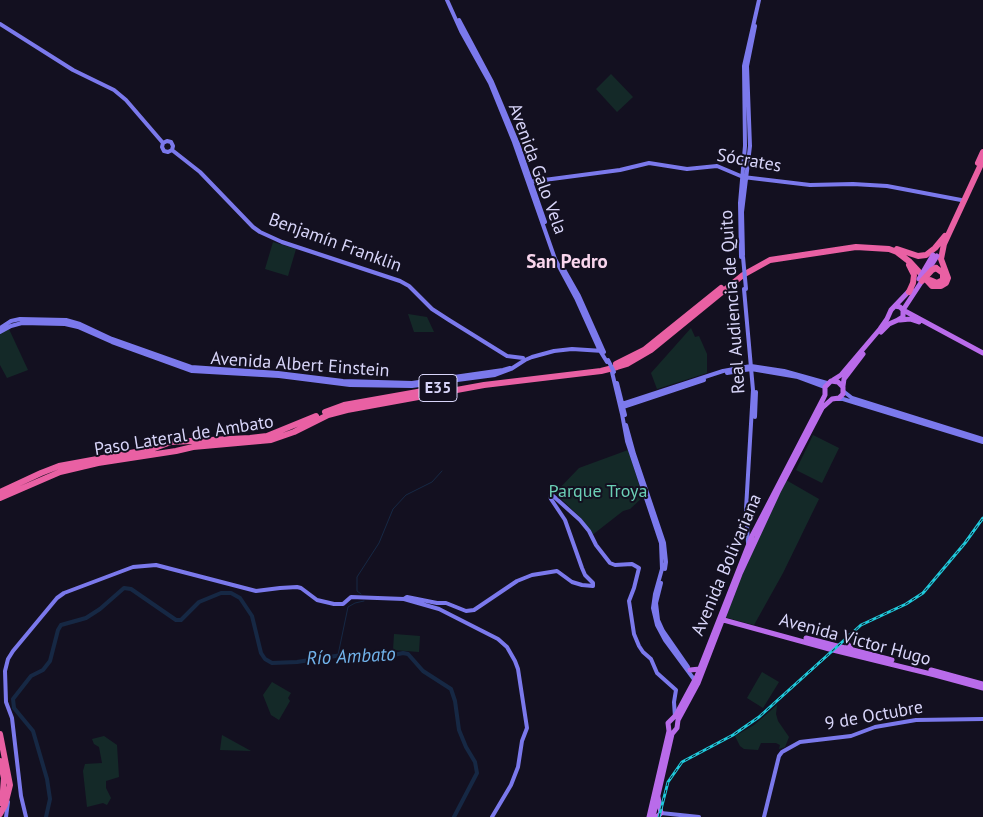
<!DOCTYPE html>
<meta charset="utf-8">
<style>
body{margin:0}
canvas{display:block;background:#131020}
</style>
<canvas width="983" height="817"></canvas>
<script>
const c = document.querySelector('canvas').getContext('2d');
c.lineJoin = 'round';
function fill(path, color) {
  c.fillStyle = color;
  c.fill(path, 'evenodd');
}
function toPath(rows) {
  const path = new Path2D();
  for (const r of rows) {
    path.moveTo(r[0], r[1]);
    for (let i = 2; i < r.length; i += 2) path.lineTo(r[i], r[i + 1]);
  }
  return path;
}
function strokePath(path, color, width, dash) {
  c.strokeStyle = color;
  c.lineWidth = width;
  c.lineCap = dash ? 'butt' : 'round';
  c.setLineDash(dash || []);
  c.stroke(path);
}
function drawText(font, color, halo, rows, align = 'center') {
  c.font = font + ' "PT Sans",sans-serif';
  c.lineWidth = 4;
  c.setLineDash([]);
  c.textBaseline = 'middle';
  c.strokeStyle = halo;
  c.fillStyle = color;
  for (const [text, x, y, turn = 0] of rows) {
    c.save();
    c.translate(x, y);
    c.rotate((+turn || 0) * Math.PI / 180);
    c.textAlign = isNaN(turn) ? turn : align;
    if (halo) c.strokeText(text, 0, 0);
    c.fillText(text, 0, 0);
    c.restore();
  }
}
fill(toPath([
 [611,74,633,97,617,112,596,89],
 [273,242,296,249,288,276,265,269],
 [408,314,427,317,434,332,414,332],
 [8,327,28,370,7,378,0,365,0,332],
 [691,328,695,337,699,336,707,354,707,373,657,389,651,373],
 [813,435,839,448,822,483,796,470],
 [628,450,643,497,630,509,623,511,591,536,582,519,555,493,579,468],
 [786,480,819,499,783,573,754,625,724,617,756,540],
 [394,634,420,636,419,652,393,650],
 [762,672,779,682,763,708,747,698],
 [272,682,291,693,288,698,290,701,279,720,271,715,263,695],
 [777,705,776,714,778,721,789,737,785,747,779,749,780,745,776,743,761,743,758,750,744,749,740,746,735,736,754,725],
 [222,735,251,751,220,750],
 [104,736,117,745,119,777,106,781,106,788,111,798,107,805,103,803,87,807,83,771,85,764,102,763,99,747,94,744,92,739]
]), '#142928');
strokePath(toPath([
 [361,594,357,591,357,577,379,543,393,509,406,495,432,482,442,471],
 [338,655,348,607,355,603,364,601]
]), '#162844', 1);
strokePath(toPath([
 [46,817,50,799,47,779,33,731,14,708,13,699,31,676,43,670,50,661,58,630,61,625,86,618,100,609,124,588,131,589,176,620,181,620,199,602,221,593,231,593,240,598,252,616,261,653,265,659,272,663,297,662,342,655,370,660,403,653,408,654,423,671,451,689,455,701,459,730,466,747,475,762,477,773,454,817]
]), '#162844', 4);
strokePath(toPath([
 [447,0,461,31,490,83,514,142,555,259,576,298,599,349,607,362],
 [459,20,492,82,518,144,545,222],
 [0,24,73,70,114,90,126,100,163,143],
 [163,143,162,147,164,151,168,152,172,150],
 [163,143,167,141,171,142,173,146,172,150],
 [172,150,200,172,253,227,260,232,282,242,400,281,409,286,432,309,449,320,507,356,523,358],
 [529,182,620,170,649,163,687,169,717,166,743,177,810,185,853,184,887,186,961,200],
 [743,255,742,212,750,146,747,66,755,26],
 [741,257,740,203,745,146,744,66,759,0],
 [562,266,579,296,604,352],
 [744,289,753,390,746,509,748,543],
 [0,328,11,321,20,319,66,320,80,324,112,339,191,367,278,373,343,381,412,383,503,370,510,368],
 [0,332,11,326,22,323,65,324,78,327,112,342,192,371,279,376,350,385,412,386,495,375,511,369,525,360,532,357,554,351,572,349,603,351],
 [612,372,622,414,627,441,661,543,662,569,655,594,653,608,657,625,665,640,696,682],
 [727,373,751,369,798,377,825,387],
 [617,383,625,415],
 [843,391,852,398,983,439],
 [837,399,843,399,983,442],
 [622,404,723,371,751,366,784,371,827,383],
 [623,407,704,380],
 [755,417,756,392],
 [626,425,634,454,664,543,666,562,665,569],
 [661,583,656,603,658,620,663,631,688,667],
 [404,599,439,609,498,639,507,647,515,661,518,669,527,728,522,741,518,767,511,785,492,817],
 [661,813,699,817],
 [6,817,8,802],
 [26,817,21,796,12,718,6,702,5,671,8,659,13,651,57,598,64,593,133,567,156,565,256,591,280,588,297,587,301,588,317,600,334,604,343,604,351,597,404,599,407,597,437,603,446,603,466,611,474,610,517,581,532,575,557,571,572,582,582,585,593,586,593,583,585,575,582,568,565,520,551,499,550,496,551,494,580,520,589,531,596,545,610,563,615,565,632,564,639,568,634,588,629,601,634,634,639,646,643,652,651,659,657,673,676,690,674,702,675,717],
 [764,817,779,756,782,752,800,742,851,736,875,727,916,720,983,719]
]), '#7b79ec', 4);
strokePath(toPath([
 [895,306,900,307,903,310,983,353],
 [898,320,903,317,903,310,922,281],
 [900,320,910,319,919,322],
 [881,332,889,324,898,320],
 [833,380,841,375,880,329,887,319,891,310,911,289],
 [843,386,844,379,863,354],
 [720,619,833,650,935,675,983,688],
 [848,636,847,643,852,650],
 [806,638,892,660],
 [690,670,700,669],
 [931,670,983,684],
 [649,817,669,731,668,723,676,715,697,676,752,536,823,399,825,395,825,387,831,381,838,382,843,387,843,394,839,398,832,399,822,408,779,490,740,574,698,683,678,720,677,728,672,734,653,817],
 [657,817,661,813,658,797]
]), '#b96bea', 5);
strokePath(toPath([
 [978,163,983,152],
 [897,249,918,256,926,255,935,248,945,236],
 [909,265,914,275,913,283,909,292],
 [930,280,937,283,943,280,943,273,936,268],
 [616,364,644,350,721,288],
 [325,412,344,405,440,388],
 [0,492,41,473,59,466,152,449,171,442,250,438,267,436,316,416],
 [0,498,60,472,98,463,176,451,193,447,271,440,294,432,328,415,347,410,484,385,601,371,617,367,627,364,651,350,743,275,770,260,856,247,889,249,897,252,910,262,932,286,941,286,946,283,948,278,941,259,944,244,983,160],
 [0,734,10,785,5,805,0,814],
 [0,761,4,778,3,791,0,803]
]), '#e960a3', 6);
const rail = toPath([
 [659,817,668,782,682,762,733,735,759,717,861,625,906,604,923,593,965,543,983,518]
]);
strokePath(rail, '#1fc9db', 3);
strokePath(rail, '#131020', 1, [4]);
strokePath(toPath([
 [743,257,746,289],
 [608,360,614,372]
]), '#7b79ec', 4);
strokePath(toPath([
 [927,272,937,256],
 [919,279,933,255]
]), '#b96bea', 5);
strokePath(toPath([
 [922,281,932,270,936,268]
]), '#e960a3', 6);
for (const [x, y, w] of [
 [438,388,38]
]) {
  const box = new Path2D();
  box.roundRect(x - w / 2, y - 13.5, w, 27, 4);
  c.fillStyle = '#131020';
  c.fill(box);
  strokePath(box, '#d8d5f9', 1);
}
drawText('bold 16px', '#d8d5f9', null, [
 ["E35",438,388]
]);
drawText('18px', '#d8d5f9', '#131020', [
 ["Sócrates",749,161,10],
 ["Avenida Galo Vela",537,169,70],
 ["Benjamín Franklin",335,243,20],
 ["Real Audiencia de Quito",733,302,-94],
 ["Avenida Albert Einstein",300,365,4],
 ["Paso Lateral de Ambato",184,436,-9],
 ["Avenida Bolivariana",727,565,-67],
 ["Avenida Victor Hugo",855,640,15],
 ["9 de Octubre",874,716,-10]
]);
drawText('18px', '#6bcfb5', '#131020', [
 ["Parque Troya",598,492]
]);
drawText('bold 19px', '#f9d6ed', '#131020', [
 ["San Pedro",567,263]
]);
drawText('italic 19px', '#71b3eb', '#131020', [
 ["Río Ambato",351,657,-3]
]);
</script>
